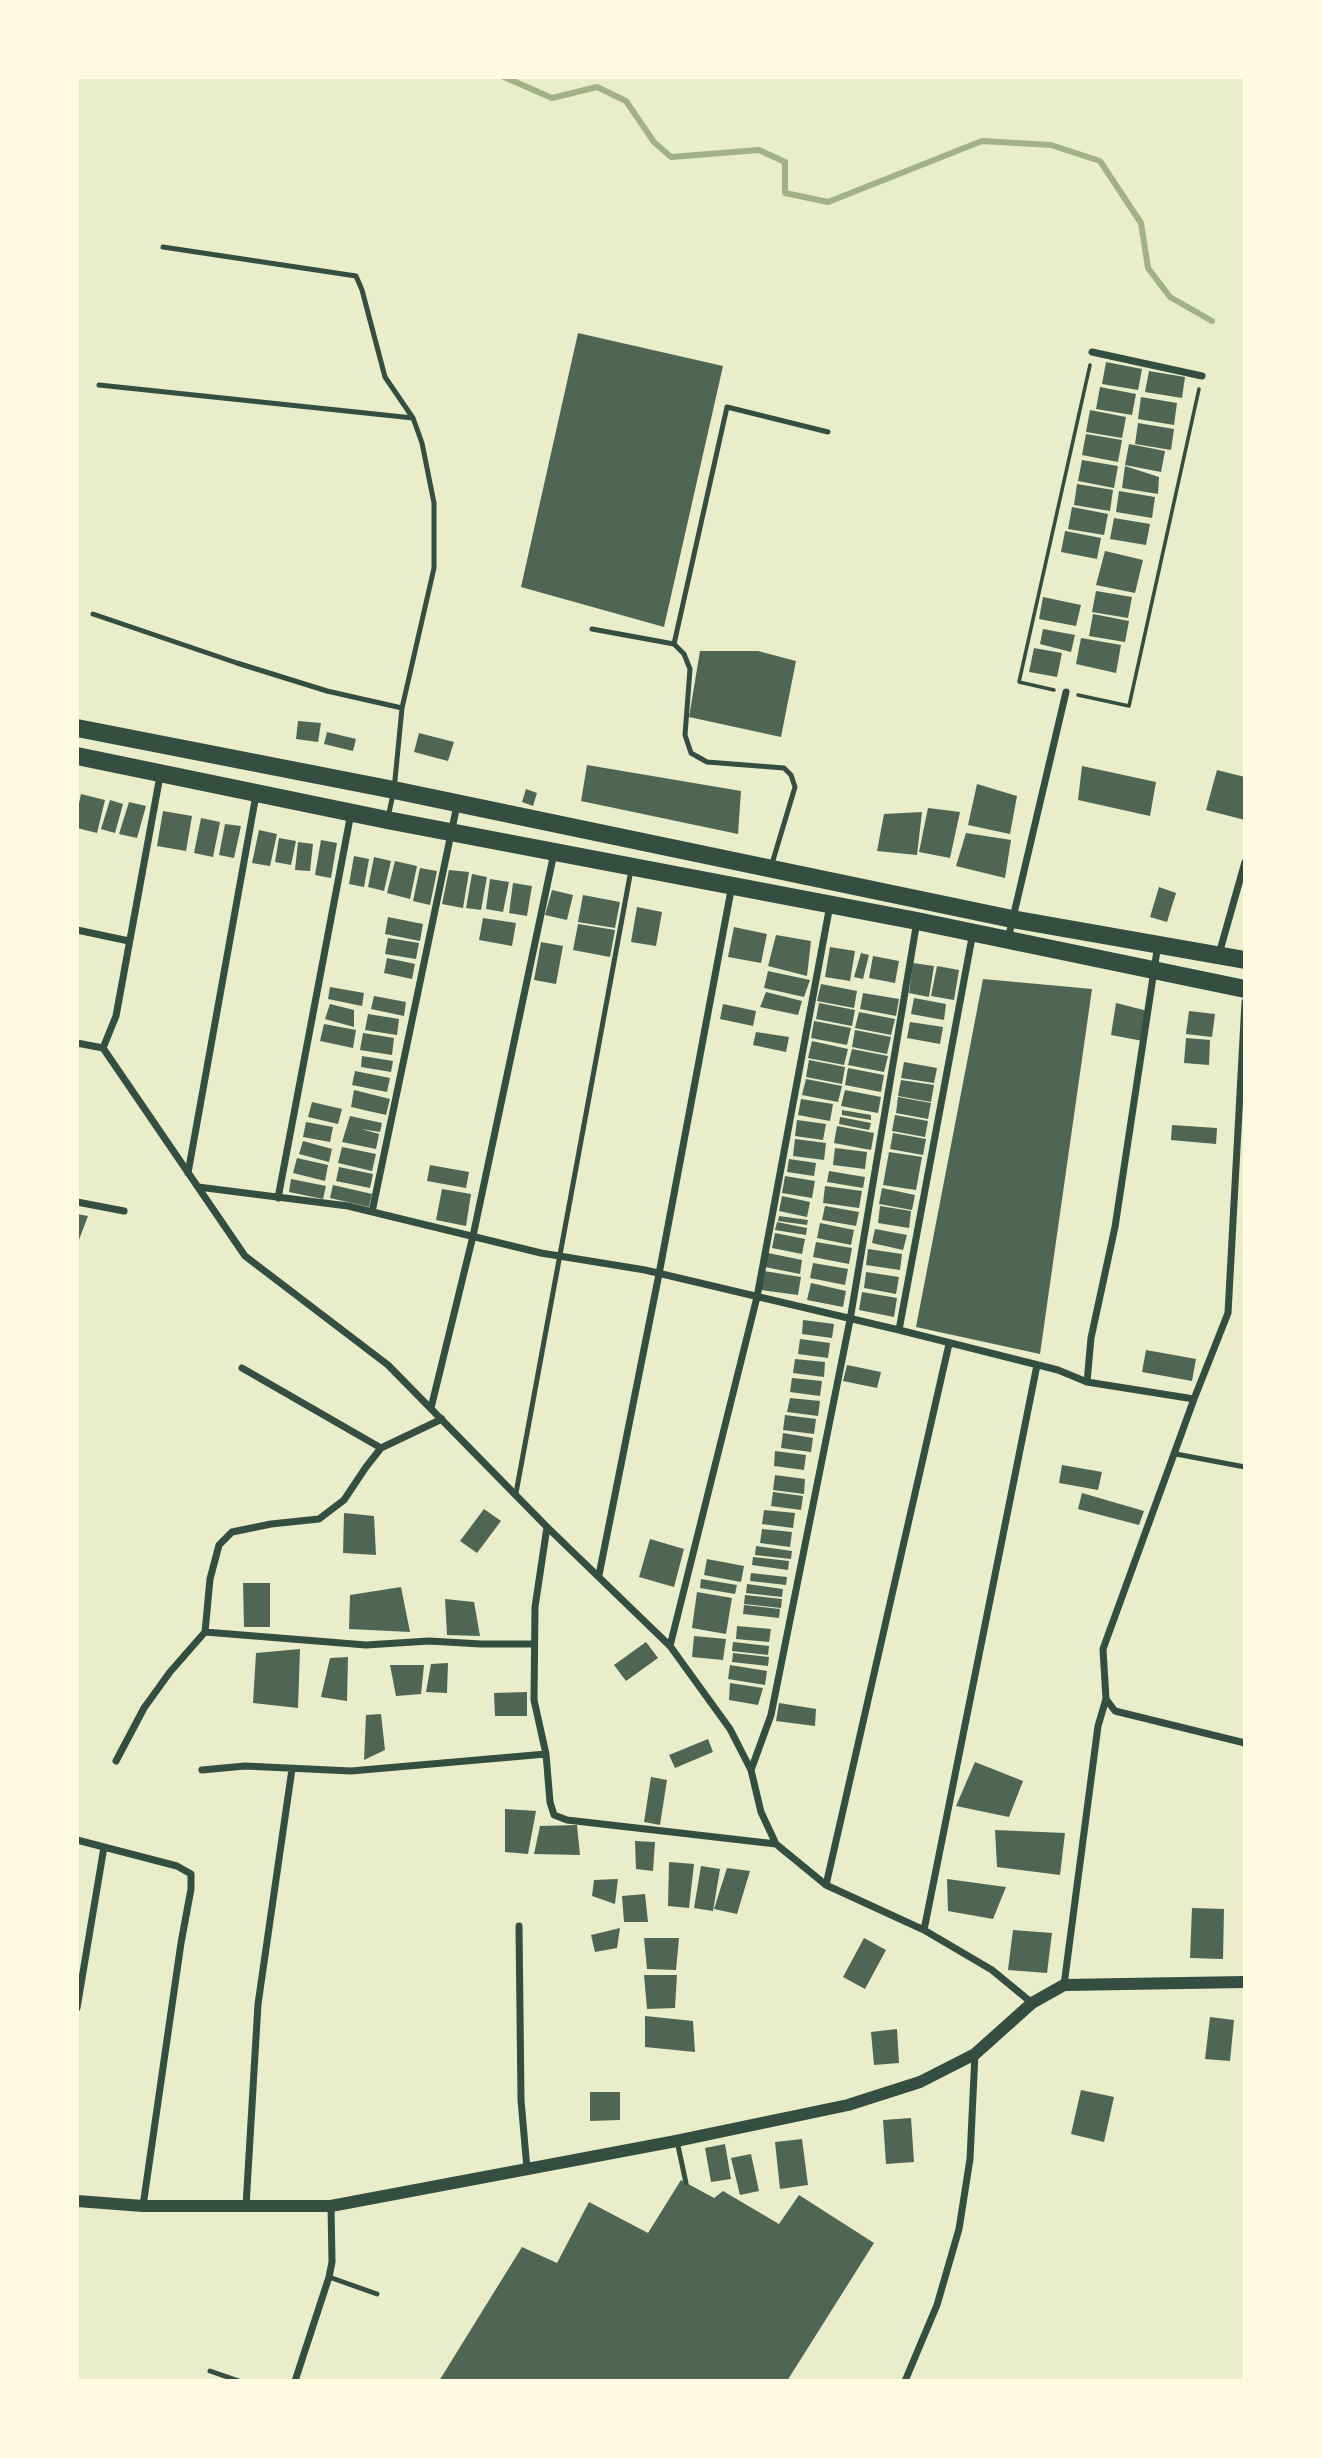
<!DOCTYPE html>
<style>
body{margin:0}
#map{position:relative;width:1322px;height:2458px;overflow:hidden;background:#e9edc9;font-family:Mulish,sans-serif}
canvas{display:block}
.frame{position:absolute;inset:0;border:79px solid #fefae0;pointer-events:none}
</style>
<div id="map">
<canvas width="1322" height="2458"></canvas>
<div class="frame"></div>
</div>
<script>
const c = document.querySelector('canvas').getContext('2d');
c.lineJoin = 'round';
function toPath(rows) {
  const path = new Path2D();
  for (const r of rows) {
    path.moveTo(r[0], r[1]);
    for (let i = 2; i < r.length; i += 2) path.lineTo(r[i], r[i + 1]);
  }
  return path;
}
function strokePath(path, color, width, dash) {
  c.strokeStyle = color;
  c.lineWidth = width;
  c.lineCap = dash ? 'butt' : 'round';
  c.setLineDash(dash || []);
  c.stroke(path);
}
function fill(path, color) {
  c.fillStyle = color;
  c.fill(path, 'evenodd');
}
strokePath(toPath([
 [504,77,552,98,597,87,626,101,654,142,671,157,759,150,785,162,785,193,828,202,982,141,1051,145,1100,161,1141,223,1148,268,1170,297,1212,321]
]), '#a3b18a', 6);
fill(toPath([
 [578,333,723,366,664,627,521,587],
 [1106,362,1142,369,1138,390,1102,384],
 [1149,371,1185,377,1182,398,1145,392],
 [1100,387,1136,394,1132,415,1096,409],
 [1141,397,1177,403,1174,425,1138,419],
 [1090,410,1126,417,1122,438,1086,432],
 [1138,423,1174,429,1171,450,1135,444],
 [1086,434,1122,440,1118,462,1082,455],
 [1129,444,1165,451,1161,472,1125,465],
 [1082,460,1118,466,1114,488,1078,481],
 [1125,466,1159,477,1158,494,1122,488],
 [1077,484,1113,490,1110,511,1074,505],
 [1119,491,1155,497,1152,518,1116,512],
 [1072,507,1108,514,1104,535,1068,529],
 [1114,518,1150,524,1146,545,1110,539],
 [1065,531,1101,538,1097,559,1061,552],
 [1105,551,1143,560,1135,593,1096,585],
 [1096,591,1132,597,1128,618,1092,612],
 [1043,597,1081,605,1076,626,1039,619],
 [1093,614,1129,621,1125,642,1089,636],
 [1043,629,1075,635,1071,652,1040,644],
 [1081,638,1121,645,1116,673,1076,664],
 [1034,648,1062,653,1057,677,1029,672],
 [700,651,758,651,796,661,781,737,689,717],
 [298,721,321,723,318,742,296,739],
 [327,732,356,739,353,751,324,744],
 [419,733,454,742,448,761,414,752],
 [587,765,741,791,738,834,581,801],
 [1082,766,1156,782,1150,816,1078,800],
 [1217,770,1245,777,1245,820,1206,810],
 [977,784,1017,796,1010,834,968,825],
 [526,789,537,793,533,806,522,802],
 [81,794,105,800,97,833,77,828,77,812],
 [110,800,123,804,115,833,101,829],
 [129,802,146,806,137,838,119,834],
 [928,808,960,812,950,858,919,852],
 [163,811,192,816,186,851,157,846],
 [922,812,917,855,877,851,884,814],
 [201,818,220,822,213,857,194,853],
 [225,824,241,826,234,858,219,855],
 [259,830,277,834,270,866,252,863],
 [966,833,1011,840,1005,878,956,866],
 [279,838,296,841,291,865,275,862],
 [321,840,337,843,331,878,315,875],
 [298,842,313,844,310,871,295,870],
 [354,856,369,859,364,887,349,884],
 [374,857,391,861,384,891,368,887],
 [395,861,417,866,410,899,387,893],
 [420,868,437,871,430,905,413,901],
 [449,870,469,872,463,908,442,904],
 [472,874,487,877,481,910,466,908],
 [490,879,509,882,503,912,486,909],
 [513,883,532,886,527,916,509,913],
 [1159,887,1176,893,1167,922,1150,917],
 [552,890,573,895,567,920,545,915],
 [583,895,620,902,615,928,578,922],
 [637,907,662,912,656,946,631,942],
 [388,917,423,924,420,941,385,934],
 [483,918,516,923,512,946,479,940],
 [578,924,615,930,610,957,573,950],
 [734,927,767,934,761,963,728,957],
 [776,935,811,941,807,976,768,966],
 [388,938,419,943,416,959,385,954],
 [541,942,563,946,556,984,534,980],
 [830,947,855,951,850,981,825,977],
 [861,953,869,955,863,979,854,977],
 [873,956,899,961,895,983,869,978],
 [387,958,415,964,412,979,384,973],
 [913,963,934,966,929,997,909,993],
 [937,966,959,970,954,1000,931,996],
 [768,971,810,980,804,997,764,988],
 [983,979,1092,989,1040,1354,916,1327],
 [821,984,857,991,854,1008,817,1001],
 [330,987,364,993,362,1006,328,999],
 [766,992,802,1001,798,1015,760,1007],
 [863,993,899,999,896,1016,860,1009],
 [374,996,406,1002,404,1016,371,1009],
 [914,998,946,1004,944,1020,911,1014],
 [819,1003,855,1010,852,1026,816,1019],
 [1116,1003,1148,1011,1143,1041,1111,1035],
 [330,1004,354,1010,354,1027,325,1019],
 [723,1004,756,1011,753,1026,720,1019],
 [1189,1011,1215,1014,1212,1037,1186,1034],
 [859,1012,895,1019,891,1035,855,1028],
 [368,1014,399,1019,397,1035,365,1030],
 [814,1021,851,1028,847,1045,811,1038],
 [910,1022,943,1027,940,1044,907,1038],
 [324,1024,356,1030,353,1048,320,1041],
 [855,1030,891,1037,887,1054,852,1047],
 [756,1032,789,1037,786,1052,753,1045],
 [363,1033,394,1038,392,1055,360,1050],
 [1186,1038,1210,1040,1209,1065,1184,1063],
 [812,1041,848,1049,844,1065,808,1058],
 [852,1049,888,1056,884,1072,848,1065],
 [362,1056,393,1061,391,1072,361,1067],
 [809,1060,845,1067,842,1084,806,1077],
 [904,1062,937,1068,934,1083,901,1078],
 [848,1068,884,1075,881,1092,845,1085],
 [355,1071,390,1078,387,1092,352,1085],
 [806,1079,842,1086,838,1102,802,1095],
 [901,1080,934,1085,931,1102,898,1096],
 [354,1090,390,1099,386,1115,351,1107],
 [845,1090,881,1097,878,1113,841,1106],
 [898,1097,931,1103,928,1119,896,1113],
 [801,1099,833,1104,830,1121,798,1115],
 [312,1102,342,1109,338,1124,308,1117],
 [842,1110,871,1115,871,1120,842,1115],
 [895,1115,928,1121,925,1137,892,1131],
 [350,1116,382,1123,380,1132,361,1129,379,1134,376,1149,342,1142],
 [840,1117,871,1123,869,1130,839,1124],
 [797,1120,826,1124,823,1140,795,1136],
 [306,1122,333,1127,330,1142,303,1137],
 [1172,1125,1217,1128,1216,1144,1171,1140],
 [837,1126,874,1133,871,1150,834,1143],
 [893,1133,926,1139,923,1155,890,1149],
 [795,1139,826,1143,824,1160,793,1156],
 [303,1141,332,1149,329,1162,299,1154],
 [342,1147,376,1154,372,1171,338,1163],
 [835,1148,867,1152,865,1169,833,1165],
 [889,1152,922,1157,916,1190,883,1185],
 [297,1158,328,1165,325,1181,293,1173],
 [789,1159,816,1163,814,1176,787,1172],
 [430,1165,469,1172,466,1188,427,1181],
 [339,1167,373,1174,370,1188,336,1181],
 [829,1171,865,1177,863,1188,827,1182],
 [785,1176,815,1181,812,1198,782,1193],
 [291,1179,326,1186,323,1199,289,1192],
 [333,1185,372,1194,369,1207,330,1198],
 [825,1186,862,1191,859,1208,823,1203],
 [882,1188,915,1195,912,1210,879,1204],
 [442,1189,471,1194,466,1226,436,1220],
 [782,1196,810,1202,807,1217,779,1211],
 [825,1206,859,1212,856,1226,822,1220],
 [880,1206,911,1211,909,1228,878,1223],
 [77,1214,88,1216,77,1245],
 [779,1216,808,1220,807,1225,778,1221],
 [777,1222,807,1228,806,1235,775,1230],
 [820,1223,854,1230,851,1245,817,1238],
 [875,1229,907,1235,903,1250,872,1243],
 [775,1233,805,1239,802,1254,772,1248],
 [816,1242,852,1248,849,1264,813,1257],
 [868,1249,902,1254,900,1270,866,1265],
 [768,1253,802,1260,800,1274,765,1267],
 [813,1263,848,1269,845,1285,810,1278],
 [764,1271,801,1277,798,1295,761,1290],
 [866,1272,899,1277,896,1294,864,1288],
 [811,1283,846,1291,843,1307,807,1300],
 [862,1292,897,1298,894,1317,859,1310],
 [803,1320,834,1324,832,1338,802,1334],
 [800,1339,830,1343,828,1358,798,1354],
 [1146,1350,1196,1359,1192,1381,1142,1372],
 [795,1359,825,1362,824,1377,793,1373],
 [847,1365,881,1372,877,1388,843,1381],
 [792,1378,822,1381,820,1396,790,1392],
 [790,1398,820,1401,818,1416,787,1412],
 [785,1415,816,1419,814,1434,783,1430],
 [783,1433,813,1438,811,1452,781,1448],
 [775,1451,806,1455,804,1470,774,1466],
 [1062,1465,1102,1472,1098,1490,1059,1483],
 [775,1475,805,1479,804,1494,773,1490],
 [773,1492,803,1496,801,1510,771,1506],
 [1082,1493,1144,1511,1139,1525,1078,1509],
 [484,1509,501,1521,477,1553,460,1541],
 [764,1510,795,1513,793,1528,762,1524],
 [344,1513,374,1516,376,1555,343,1553],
 [762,1529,792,1532,790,1547,760,1543],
 [650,1539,684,1549,674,1587,639,1577],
 [756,1546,792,1551,791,1559,755,1555],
 [753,1557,789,1561,788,1570,752,1565],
 [707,1559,744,1566,741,1582,704,1575],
 [751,1573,787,1577,786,1585,750,1581],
 [701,1579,737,1585,735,1594,700,1588],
 [243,1583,270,1583,270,1627,244,1627],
 [747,1584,783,1589,782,1597,746,1593],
 [401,1587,410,1632,349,1629,350,1595],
 [697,1592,732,1598,726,1634,692,1628],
 [745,1595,782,1599,781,1608,744,1604],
 [445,1599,474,1602,480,1636,447,1635],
 [744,1605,780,1609,779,1618,743,1614],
 [737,1626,771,1629,769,1642,736,1639],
 [694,1636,726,1639,723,1660,692,1657],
 [646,1642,658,1658,626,1681,614,1665],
 [733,1642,769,1646,768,1655,732,1651],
 [300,1649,298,1708,253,1703,256,1653],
 [733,1653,769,1657,768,1666,732,1662],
 [348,1657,347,1701,321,1697,330,1658],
 [448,1663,447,1693,426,1692,431,1664],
 [390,1665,424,1665,421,1694,396,1696],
 [730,1665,767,1671,765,1685,728,1679],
 [730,1683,763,1688,758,1705,729,1700],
 [527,1692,527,1716,495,1716,494,1693],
 [779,1703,816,1709,815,1726,776,1721],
 [381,1714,385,1750,364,1760,366,1715],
 [708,1739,713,1752,675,1768,669,1755],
 [975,1762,1023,1781,1009,1817,956,1806],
 [651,1777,667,1780,660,1825,644,1822],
 [505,1809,536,1811,528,1854,505,1852],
 [577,1825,580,1855,534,1854,540,1826],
 [995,1830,1065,1833,1060,1875,997,1867],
 [635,1841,655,1842,653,1871,636,1869],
 [669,1862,694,1864,689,1908,668,1906],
 [701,1866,720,1869,713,1911,694,1908],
 [727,1868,750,1871,737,1914,714,1909],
 [618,1879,615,1904,592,1896,594,1880],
 [947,1879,1006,1887,993,1919,948,1911],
 [645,1894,648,1922,624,1922,622,1896],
 [1192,1908,1224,1909,1223,1959,1190,1958],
 [620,1928,617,1948,595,1952,591,1935],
 [1013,1930,1052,1933,1047,1973,1008,1970],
 [644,1938,679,1938,676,1970,647,1969],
 [864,1938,886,1950,865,1989,843,1977],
 [644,1975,677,1975,675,2008,647,2009],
 [645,2016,693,2021,695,2052,645,2047],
 [1210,2017,1234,2020,1230,2061,1205,2059],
 [897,2029,899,2063,874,2065,871,2032],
 [1081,2090,1114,2097,1104,2142,1071,2134],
 [590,2092,620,2092,620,2120,590,2121],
 [911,2118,914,2162,886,2164,883,2120],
 [802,2139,808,2185,780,2189,775,2142],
 [725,2144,731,2179,711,2182,705,2148],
 [751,2154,759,2191,740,2195,731,2158],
 [681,2180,714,2198,723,2191,779,2224,799,2195,874,2243,787,2381,439,2381,522,2247,557,2263,589,2202,648,2233]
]), '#4f6655');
strokePath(toPath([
 [1054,690,1019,682,1090,365],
 [1078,695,1129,706,1199,389]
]), '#344e41', 3.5);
strokePath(toPath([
 [163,247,356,276,362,290,385,377,413,418,422,443,434,503,434,568,402,708,394,790,388,817],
 [99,385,413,418],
 [93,614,237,663,327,691,402,708],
 [592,629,674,644,684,654,690,669,685,735,691,753,707,762,784,768,791,775,795,787,771,867],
 [674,644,727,407,828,432],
 [1176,1454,1245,1467],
 [516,1493,631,870],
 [677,2141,686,2183],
 [329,2277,377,2294],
 [210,2371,239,2381]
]), '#344e41', 5);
strokePath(toPath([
 [1092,352,1202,376],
 [77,930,129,941],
 [1008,939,1066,692],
 [1219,954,1245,862],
 [1245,1002,1228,1313,1194,1399,1103,1649,1106,1699,1115,1711,1245,1743],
 [77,1043,103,1048,245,1256,388,1365,547,1527,670,1646,730,1729,751,1770,761,1812,776,1844,826,1885,924,1930,992,1970,1032,2003],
 [103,1048,116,1016,160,776],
 [188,1173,256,795],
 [198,1187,348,1206,541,1253,645,1270,899,1330,1058,1370,1087,1382,1194,1399],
 [278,1198,351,813],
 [77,1202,124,1211],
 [372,1212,457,805],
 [899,1330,973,932],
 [242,1368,381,1448],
 [1087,1382,1091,1338,1115,1227,1158,944],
 [431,1408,473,1236,554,853],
 [547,1527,535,1607,534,1700,546,1754,550,1802,554,1815,567,1820,776,1844],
 [599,1575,659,1274,732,885],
 [205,1632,366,1645,429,1641,481,1644,533,1644],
 [670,1646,757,1297,830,905],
 [116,1761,144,1708,170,1672,205,1632,210,1579,219,1545,232,1532,271,1524,319,1519,344,1500,366,1467,381,1448,442,1419],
 [202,1770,245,1766,351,1771,546,1754],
 [751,1770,771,1715,850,1320,917,921],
 [77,1840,177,1866,191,1874,191,1889,181,1943,143,2206],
 [826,1885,949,1344],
 [519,1926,521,2100,527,2169],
 [924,1930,1037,1365],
 [1064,1985,1098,1726,1106,1699],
 [77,2008,104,1847],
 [246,2206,258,2004,292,1769],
 [295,2381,329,2277,332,2262,331,2206],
 [905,2381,937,2305,959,2229,970,2159,975,2054]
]), '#344e41', 7);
strokePath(toPath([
 [77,2201,143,2206,331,2206,676,2141,848,2105,920,2082,975,2054,1032,2003,1064,1985,1245,1982]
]), '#344e41', 12);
strokePath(toPath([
 [77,728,394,790,1012,919,1245,960],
 [77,756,387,820,917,921,1245,989]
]), '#344e41', 18);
</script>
